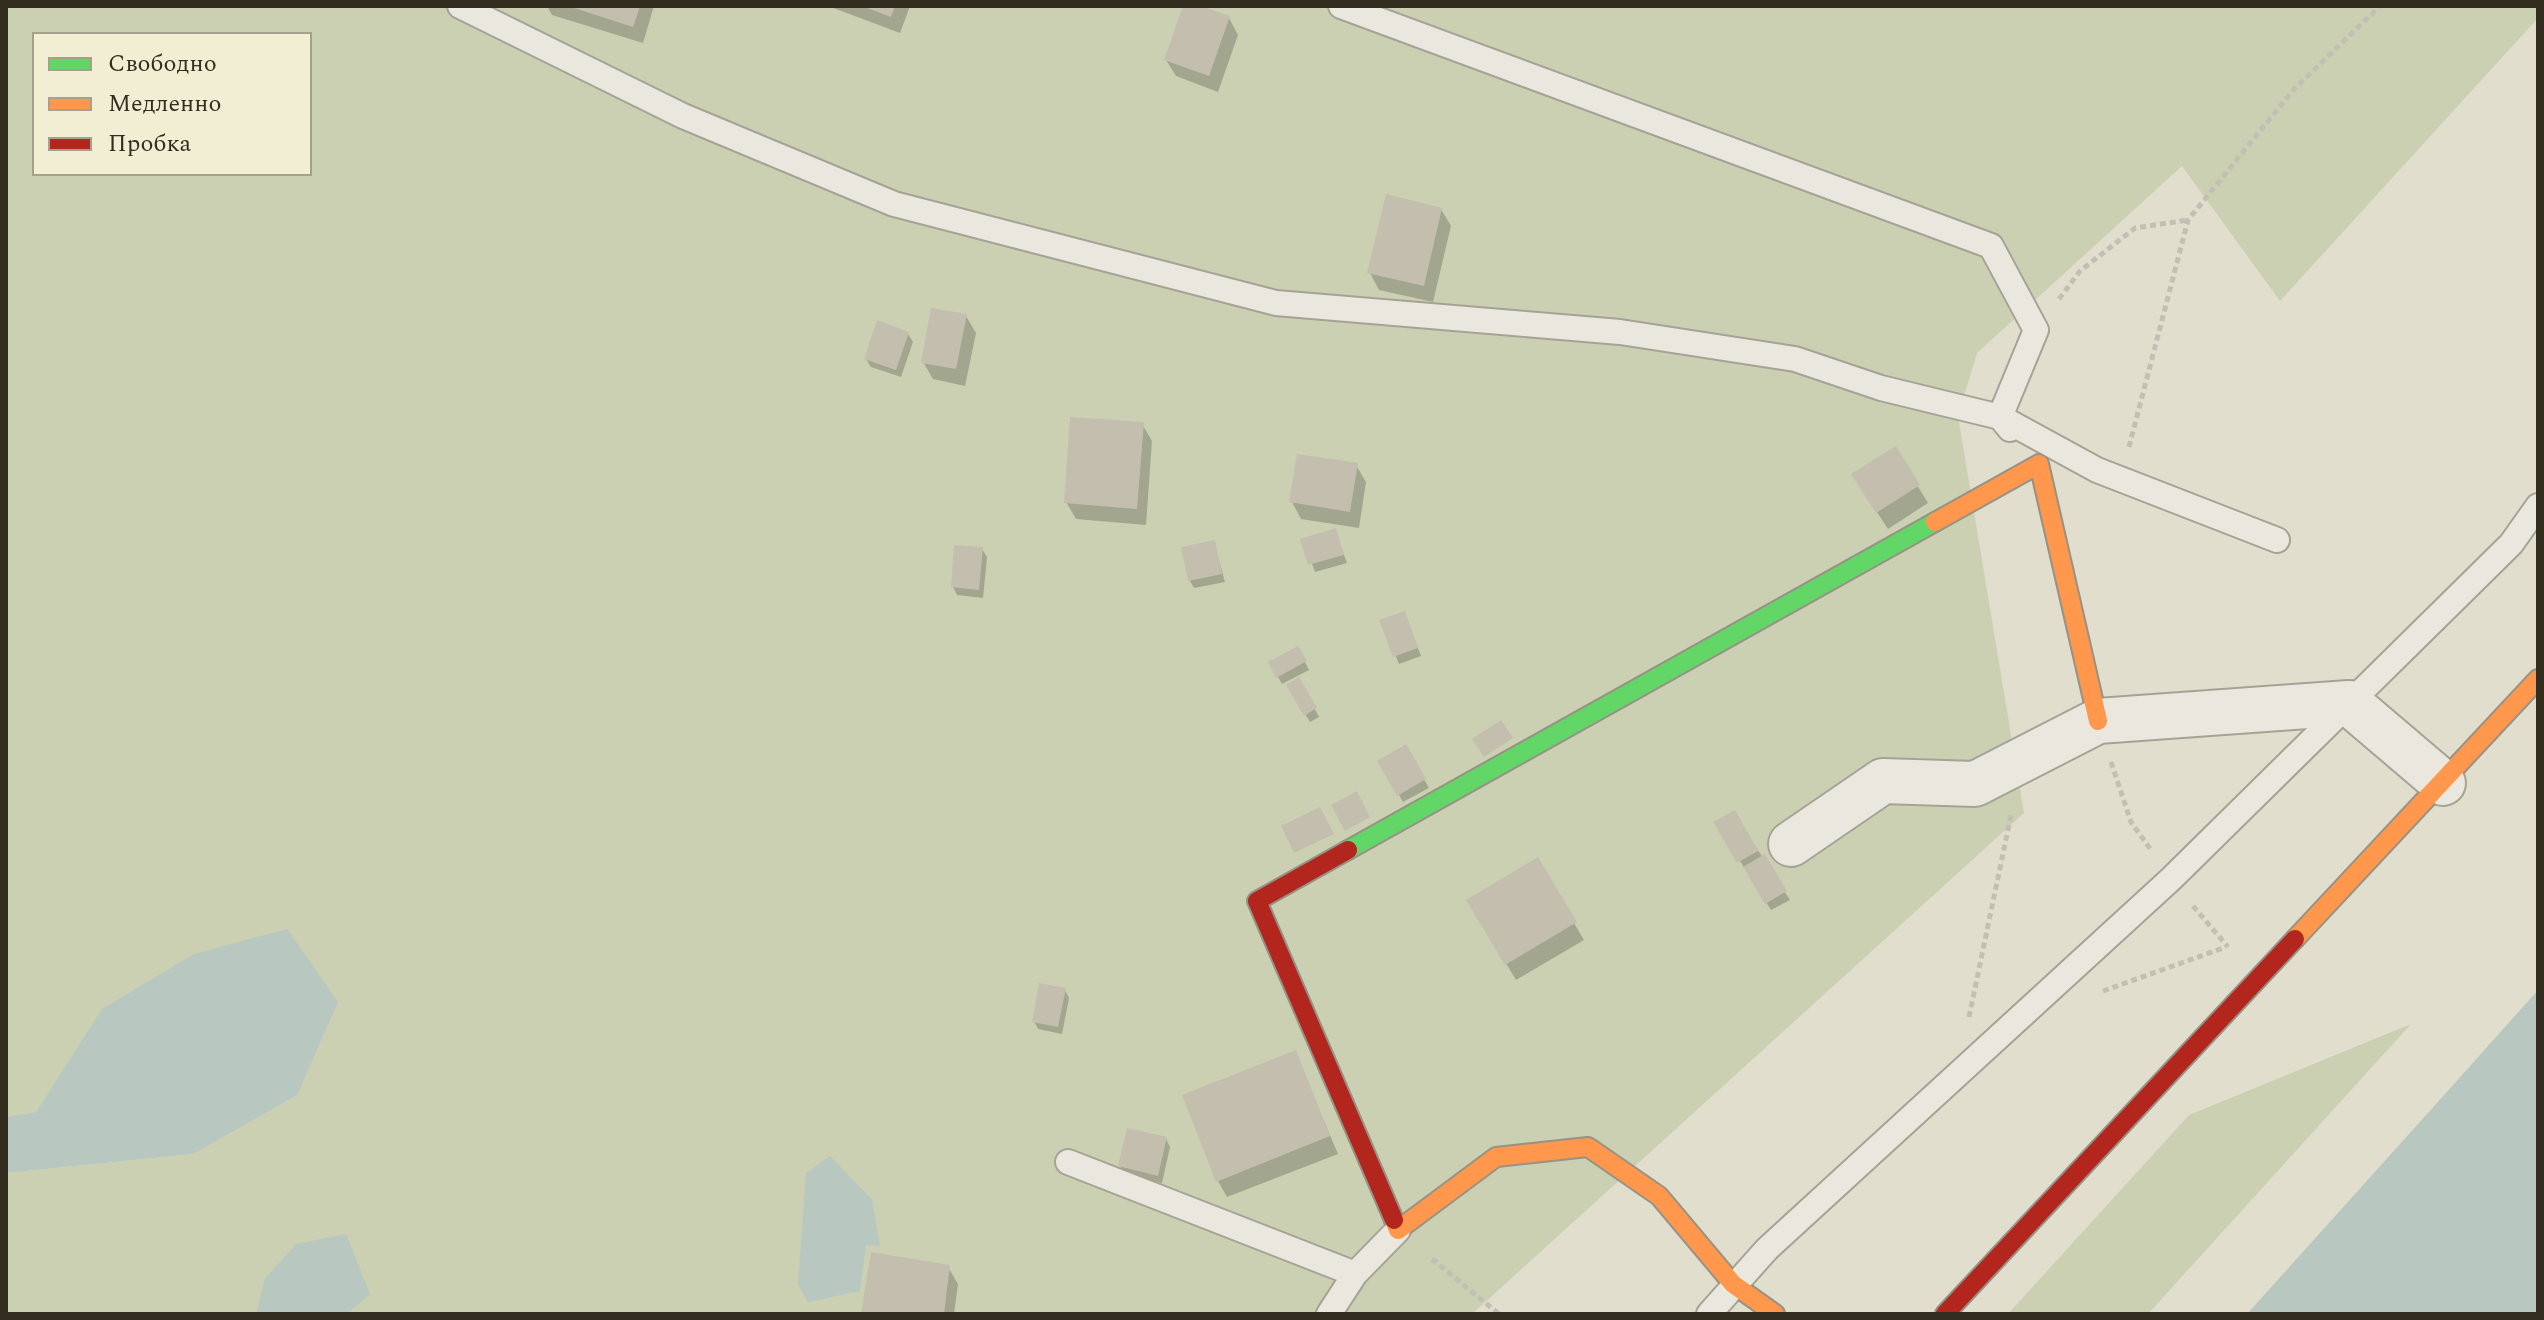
<!DOCTYPE html>
<meta charset="utf-8">
<style>
body{margin:0}
#map{position:relative;width:2544px;height:1320px;overflow:hidden;background:#e1decd;font-family:Spectral,serif}
canvas{display:block}
.frame{position:absolute;inset:0;border:8px solid #332d20;pointer-events:none}
.legend{position:absolute;left:32px;top:32px;width:280px;height:144px;box-sizing:border-box;background:#f1eed4;border:2px solid #a5a18c;margin:0;padding:10px 14px;list-style:none;font-size:24px;color:#332d20}
.legend li{display:flex;align-items:center;gap:16px;height:40px}
.legend b{width:40px;border:2px solid #a5a18c}
</style>
<div id="map">
<canvas width="2544" height="1320"></canvas>
<div class="frame"></div>
<ul class="legend">
<li><b style="height:10px;background:#63d668"></b>Свободно</li>
<li><b style="height:10px;background:#ff974d"></b>Медленно</li>
<li><b style="height:10px;background:#b3261e"></b>Пробка</li>
</ul>
</div>
<script>
const c = document.querySelector('canvas').getContext('2d');
c.lineJoin = 'round';
function fill(path, color) {
  c.fillStyle = color;
  c.fill(path, 'evenodd');
}
function toPath(rows) {
  const path = new Path2D();
  for (const r of rows) {
    path.moveTo(r[0], r[1]);
    for (let i = 2; i < r.length; i += 2) path.lineTo(r[i], r[i + 1]);
  }
  return path;
}
function strokePath(path, color, width, dash) {
  c.strokeStyle = color;
  c.lineWidth = width;
  c.lineCap = dash ? 'butt' : 'round';
  c.setLineDash(dash || []);
  c.stroke(path);
}
fill(toPath([
 [6,6,2538,6,2538,18,2280,301,2182,166,1977,353,1958,416,2024,813,1472,1314,6,1314,6,1173,193,1154,103,1009,36,1112,6,1117],
 [34,34,310,34,310,174,34,174],
 [2411,1024,2148,1314,2008,1314,2189,1115]
]), '#cbd0b2');
fill(toPath([
 [287,929,338,1002,297,1095,193,1154,6,1173,6,1117,36,1112,102,1009,194,954],
 [2538,990,2538,1314,2247,1314,2454,1084],
 [830,1156,872,1200,880,1246,866,1245,860,1291,808,1302,798,1285,806,1173],
 [346,1234,370,1294,347,1314,256,1314,265,1279,296,1244]
]), '#b8c7c0');
fill(toPath([
 [547,6,654,6,643,43,552,15],
 [828,6,910,6,900,33],
 [1185,6,1229,18,1238,35,1218,92,1176,76,1166,60],
 [1441,209,1451,226,1433,302,1379,290,1370,273],
 [966,316,976,333,965,386,933,379,923,362],
 [908,334,913,342,901,377,871,367,866,359],
 [1142,424,1152,441,1146,525,1076,519,1066,502],
 [1895,449,1928,503,1888,529,1864,492],
 [1356,465,1366,482,1359,528,1301,519,1292,502],
 [1335,530,1347,563,1315,572,1303,540],
 [1214,542,1225,582,1194,588,1190,581],
 [982,549,987,557,983,598,957,595,953,587],
 [1404,613,1421,656,1399,664,1382,622],
 [1298,648,1309,670,1282,684,1270,663],
 [1299,680,1319,717,1310,722,1288,686],
 [1406,747,1429,788,1403,802,1380,762],
 [1734,813,1790,900,1771,910,1716,823],
 [1537,860,1584,940,1516,980,1468,900],
 [1065,990,1069,998,1062,1034,1038,1029,1034,1021],
 [1295,1053,1338,1154,1227,1197,1218,1181],
 [1166,1139,1170,1147,1162,1183,1125,1174,1120,1166],
 [948,1267,958,1284,954,1314,863,1314]
]), '#0003');
fill(toPath([
 [568,6,640,6,633,27],
 [862,6,895,6,891,17],
 [1183,6,1201,6,1230,16,1209,76,1164,60],
 [1386,194,1442,208,1424,286,1367,273],
 [931,308,967,314,956,369,921,363],
 [877,320,909,332,896,370,864,359],
 [1070,417,1144,422,1137,509,1064,503],
 [1896,446,1920,485,1876,513,1851,474],
 [1297,454,1358,463,1350,512,1289,502],
 [1336,528,1344,555,1308,565,1300,539],
 [1215,540,1222,574,1188,581,1181,547],
 [954,545,983,547,979,590,951,587],
 [1405,611,1418,648,1393,657,1379,620],
 [1298,646,1307,661,1276,678,1268,662],
 [1299,677,1317,708,1304,716,1286,685],
 [1501,720,1513,738,1484,757,1472,739],
 [1406,744,1426,779,1397,796,1377,761],
 [1357,791,1370,817,1345,831,1331,805],
 [1320,807,1334,834,1294,853,1281,826],
 [1735,810,1758,851,1737,863,1713,822],
 [1765,854,1787,891,1765,904,1743,867],
 [1538,857,1577,922,1505,965,1466,900],
 [1039,983,1066,988,1058,1027,1032,1022],
 [1296,1050,1330,1136,1216,1182,1182,1095],
 [1127,1128,1167,1137,1158,1176,1118,1166],
 [871,1252,950,1265,944,1314,861,1314]
]), '#c4beae');
const lane = toPath([
 [460,6,683,116,894,204,1276,303,1620,332,1795,359,1881,388,2000,417,2097,470,2277,540],
 [1341,6,1991,246,2036,330,2000,417,2010,429],
 [1068,1162,1355,1274],
 [1329,1314,1355,1274,1398,1230],
 [1709,1314,1767,1249,2171,879,2511,544,2538,506]
]);
const street = toPath([
 [1791,844,1883,781,1975,784,2098,721,2349,703,2443,783]
]);
const fast = toPath([
 [1348,850,1935,522]
]);
const slow = toPath([
 [1935,522,2039,464,2098,721],
 [2295,939,2538,679],
 [1394,1220,1398,1230,1496,1157,1588,1147,1659,1196,1733,1284,1775,1314]
]);
const jam = toPath([
 [1348,850,1257,901,1394,1220],
 [1945,1314,2295,939]
]);
strokePath(lane, '#a6a396', 28);
strokePath(street, '#a6a396', 48);
strokePath(fast, '#969286', 22);
strokePath(slow, '#969286', 22);
strokePath(jam, '#969286', 22);
strokePath(toPath([
 [2059,299,2080,271,2135,228,2188,220],
 [2129,447,2188,220,2294,89,2380,6],
 [2111,762,2131,822,2151,850],
 [2193,906,2228,947],
 [2103,991,2226,947],
 [1969,1017,2011,815],
 [1432,1259,1499,1314]
]), '#c2bfb5', 5, [6, 4]);
strokePath(lane, '#eae8de', 24);
strokePath(street, '#eae8de', 44);
strokePath(fast, '#63d668', 18);
strokePath(slow, '#ff974d', 18);
strokePath(jam, '#b3261e', 18);
</script>
